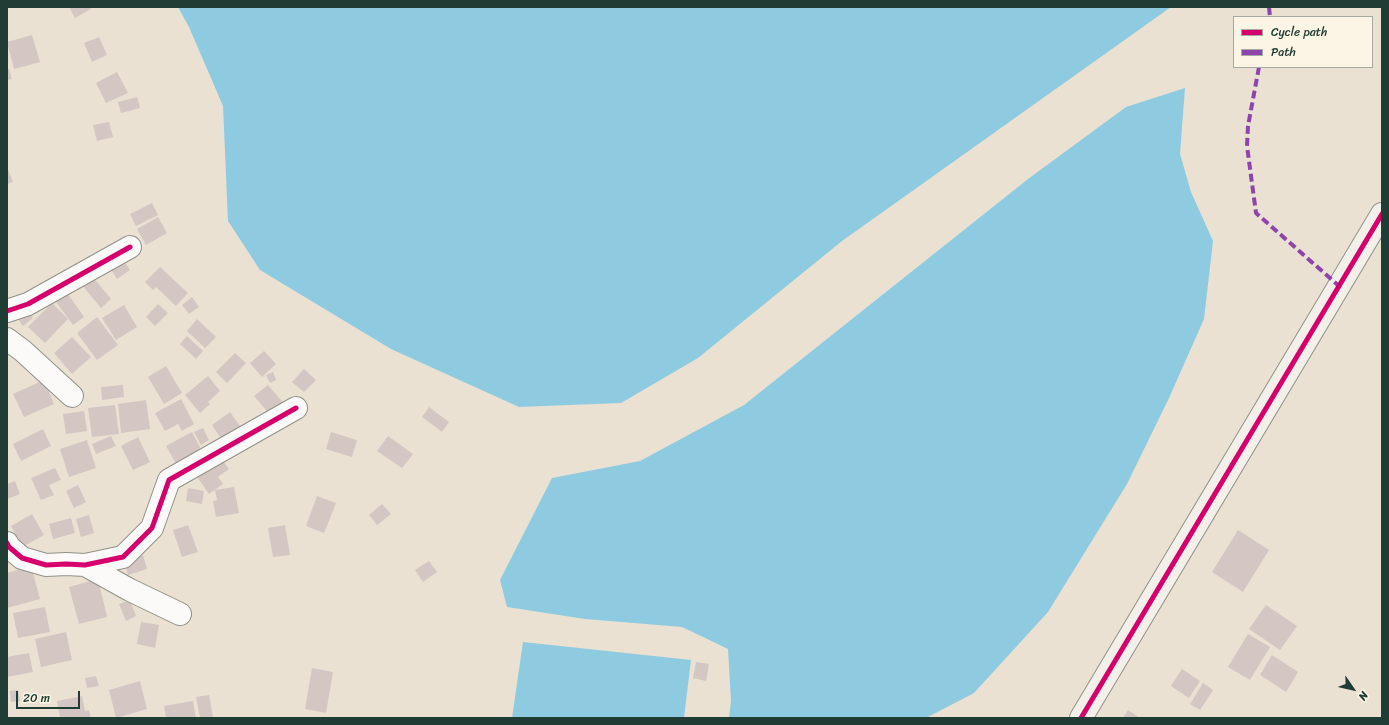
<!DOCTYPE html>
<style>
body{margin:0}
#map{position:relative;width:1389px;height:725px;overflow:hidden;background:#eae1d3;font-family:Sriracha,sans-serif}
canvas{display:block}
.frame{position:absolute;inset:0;border:8px solid #1f3d34;pointer-events:none}
.legend{position:absolute;left:1233px;top:16px;width:140px;height:52px;box-sizing:border-box;background:#fcf5e5;border:1px solid #a4ab9e;margin:0;padding:5px 7px;list-style:none;font-size:12px;color:#1f3d34}
.legend li{display:flex;align-items:center;gap:8px;height:20px}
.legend b{width:20px;border:1px solid #a4ab9e}
.north{position:absolute;left:1333px;top:669px;width:40px;height:40px;-webkit-text-stroke:3px #fcf5e5;paint-order:stroke;rotate:124deg;font-size:11px;font-weight:700;line-height:16px;text-align:center;color:#1f3d34}
.north::after{content:'';display:block;margin:auto;width:14px;height:18px;background:#1f3d34;clip-path:polygon(50% 0,100% 100%,50% 72%,0 100%)}
.scale{position:absolute;left:16px;top:691px;width:64px;height:18px;box-sizing:border-box;border:2px solid #1f3d34;border-top:0;padding-left:5px;font-size:12px;line-height:14px;white-space:nowrap;color:#1f3d34;-webkit-text-stroke:3px #fcf5e5;paint-order:stroke}
</style>
<div id="map">
<canvas width="1389" height="725"></canvas>
<div class="frame"></div>
<ul class="legend">
<li><b style="height:5px;background:#d6006c"></b>Cycle path</li>
<li><b style="height:5px;background:#8e44ad"></b>Path</li>
</ul>
<div class="north">N</div>
<div class="scale">20 m</div>
</div>
<script>
const c = document.querySelector('canvas').getContext('2d');
c.lineJoin = 'round';
function fill(path, color) {
  c.fillStyle = color;
  c.fill(path, 'evenodd');
}
function toPath(rows) {
  const path = new Path2D();
  for (const r of rows) {
    path.moveTo(r[0], r[1]);
    for (let i = 2; i < r.length; i += 2) path.lineTo(r[i], r[i + 1]);
  }
  return path;
}
function strokePath(path, color, width, dash) {
  c.strokeStyle = color;
  c.lineWidth = width;
  c.lineCap = dash ? 'butt' : 'round';
  c.setLineDash(dash || []);
  c.stroke(path);
}
fill(toPath([
 [178,7,1171,7,842,241,698,358,621,403,519,407,391,349,260,270,228,221,223,106,189,27],
 [1185,88,1180,154,1191,192,1213,241,1204,319,1169,398,1127,484,1048,612,974,693,926,718,729,718,731,701,728,649,682,627,585,619,507,607,500,580,552,478,640,461,744,405,1028,179,1126,107],
 [523,642,691,660,684,718,512,718]
]), '#8ecbe0');
fill(toPath([
 [69,7,90,7,91,9,75,18],
 [32,35,40,62,14,69,7,42],
 [99,37,107,55,92,62,84,43],
 [7,69,9,69,12,79,7,80],
 [117,72,128,93,106,103,96,83],
 [137,97,140,108,121,113,118,102],
 [109,122,113,137,97,141,93,125],
 [7,167,13,182,7,184],
 [152,203,158,215,136,226,130,214],
 [158,217,167,233,146,245,137,229],
 [120,255,130,270,117,279,107,263],
 [160,267,188,293,176,306,156,287,153,290,145,282],
 [92,276,111,299,101,308,82,285],
 [66,291,84,317,73,325,54,299],
 [192,297,199,307,189,314,182,305],
 [52,303,68,319,45,343,28,327],
 [158,304,168,313,155,326,146,317],
 [124,305,137,327,116,340,102,318],
 [27,310,33,318,23,326,17,318],
 [97,317,118,345,97,360,77,333],
 [197,319,216,337,205,348,187,331],
 [187,336,203,351,196,359,180,344],
 [72,337,91,357,72,374,54,353],
 [264,351,276,364,262,377,250,363],
 [235,353,246,363,227,383,216,372],
 [166,366,182,393,164,404,148,377],
 [304,369,316,380,304,392,292,382],
 [273,372,276,380,270,383,266,375],
 [208,376,220,391,208,402,210,404,200,413,185,395],
 [44,380,54,404,24,417,13,394],
 [123,385,124,397,102,400,101,387],
 [268,385,286,406,272,417,254,396],
 [181,399,194,424,182,431,178,424,165,431,155,413],
 [146,400,150,429,121,433,118,404],
 [115,405,119,434,92,437,88,408],
 [429,407,449,422,442,432,422,417],
 [84,411,87,431,66,434,63,414],
 [230,412,243,430,224,443,212,425],
 [203,428,209,440,201,445,194,432],
 [43,429,51,446,21,461,13,444],
 [192,432,203,453,179,469,166,446],
 [331,432,357,440,352,457,326,449],
 [111,436,116,446,96,454,92,444],
 [388,436,413,454,402,468,377,451],
 [138,437,150,462,133,470,121,446],
 [87,440,96,468,69,477,60,449],
 [220,457,229,469,218,477,223,484,209,494,195,474],
 [55,468,61,480,49,485,54,495,41,500,31,478],
 [15,481,20,494,7,499,7,484],
 [78,485,86,502,74,508,66,491],
 [234,487,239,513,216,517,213,501,217,500,215,490],
 [188,488,204,491,202,504,186,501],
 [317,496,336,503,324,533,306,526],
 [382,504,391,514,377,525,369,515],
 [32,514,44,535,22,547,11,526],
 [89,515,94,533,81,537,76,519],
 [71,518,75,533,53,539,49,524],
 [188,525,198,552,182,557,173,530],
 [285,525,290,555,273,557,268,528],
 [1238,530,1269,550,1243,592,1212,572],
 [143,555,147,569,128,575,124,561],
 [429,561,437,572,423,582,415,570],
 [31,566,40,599,7,608,7,573],
 [98,579,107,617,79,624,69,587],
 [130,600,136,616,126,621,119,604],
 [1266,605,1297,626,1280,650,1249,629],
 [45,607,50,632,18,638,13,613],
 [141,622,159,625,155,648,137,644],
 [66,632,72,660,41,667,35,639],
 [1248,634,1270,647,1250,680,1228,667],
 [29,653,33,672,7,677,7,657],
 [1272,655,1298,672,1286,692,1260,675],
 [696,662,709,664,706,681,693,678],
 [312,668,333,672,326,713,305,709],
 [1182,669,1200,681,1189,698,1171,686],
 [96,676,99,686,87,688,85,678],
 [140,681,147,709,116,718,109,690],
 [1203,683,1213,690,1200,710,1190,704],
 [18,690,20,701,11,702,10,691],
 [209,695,213,717,200,718,196,697],
 [82,696,85,711,89,710,91,718,60,718,57,701],
 [193,701,196,718,166,718,164,706],
 [1128,710,1140,718,1123,718]
]), '#d4c6c2');
const street = toPath([
 [7,311,28,304,130,247],
 [7,339,23,351,72,396],
 [7,543,9,547,22,558,46,565,66,564,85,565,123,557,152,528,169,480,296,408],
 [85,565,130,590,180,614]
]);
const secondary = toPath([
 [1081,718,1382,214]
]);
strokePath(street, '#909188', 24);
strokePath(secondary, '#909188', 24);
strokePath(street, '#fcfaf8', 22);
strokePath(secondary, '#f3f0ea', 22);
strokePath(toPath([
 [1269,7,1270,17],
 [1259,67,1248,126,1247,146,1256,213,1339,286]
]), '#8e44ad', 4, [8, 4]);
strokePath(toPath([
 [7,311,28,304,130,247],
 [7,543,9,547,22,558,46,565,66,564,85,565,123,557,152,528,169,480,296,408],
 [1081,718,1382,214]
]), '#d6006c', 5);
</script>
